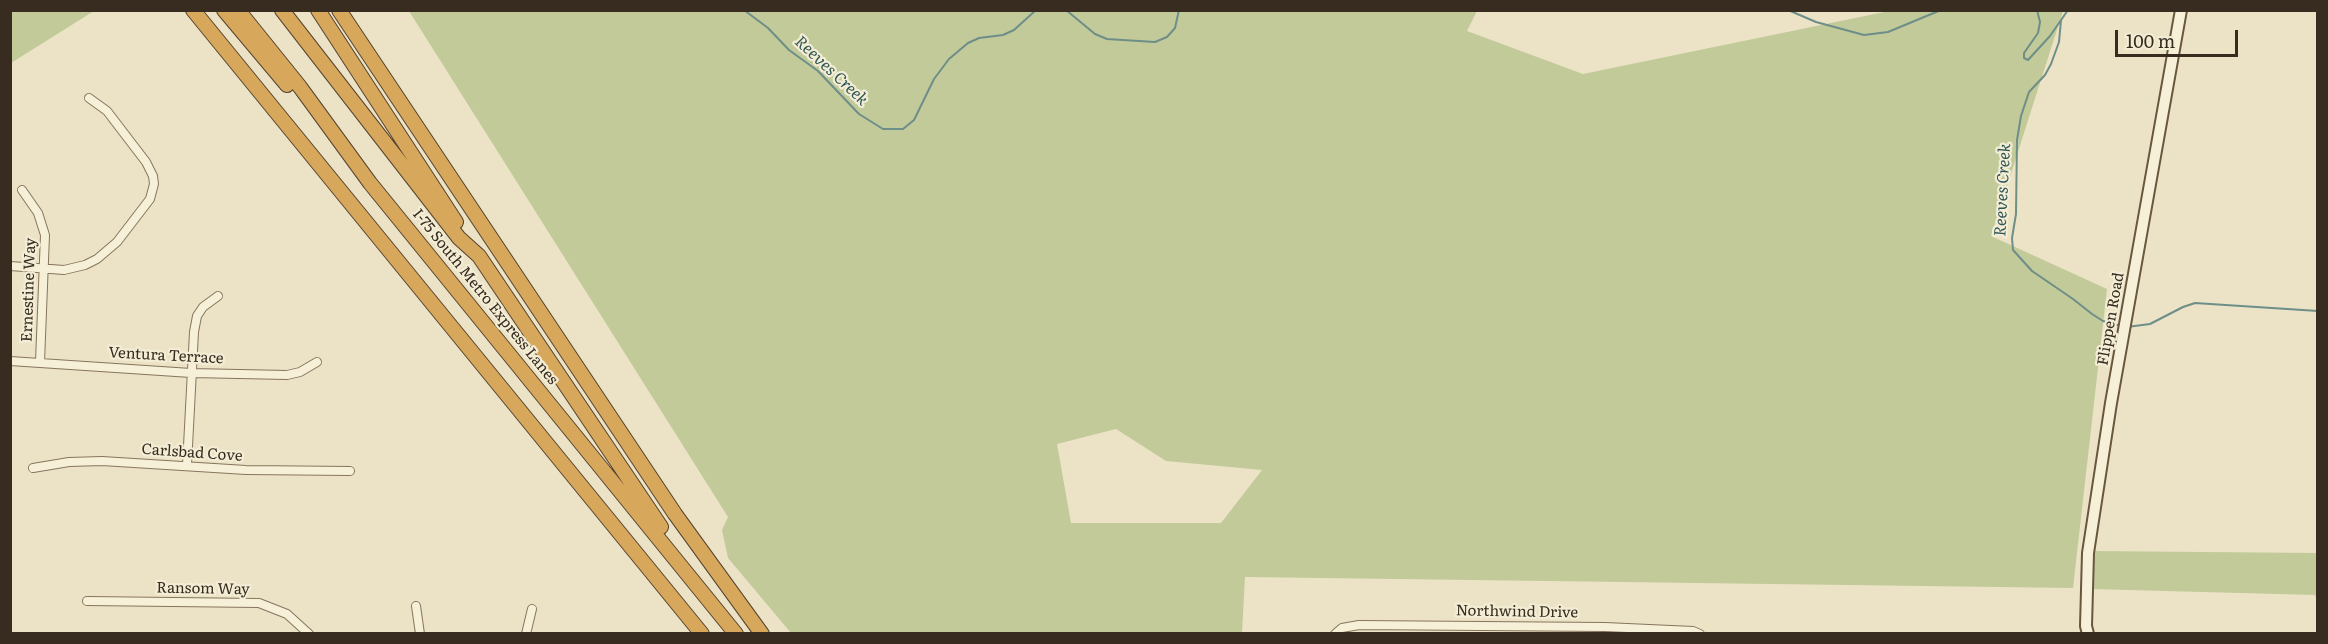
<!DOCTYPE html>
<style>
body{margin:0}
#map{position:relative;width:2328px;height:644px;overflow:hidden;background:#ece3c6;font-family:Literata,serif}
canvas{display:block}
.frame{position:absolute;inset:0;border:12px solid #372c1f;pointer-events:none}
.scale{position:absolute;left:2115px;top:30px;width:123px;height:27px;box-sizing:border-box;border:3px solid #372c1f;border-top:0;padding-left:8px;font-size:18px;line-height:21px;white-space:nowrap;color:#372c1f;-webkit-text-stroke:4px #f4edd5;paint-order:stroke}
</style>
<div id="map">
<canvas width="2328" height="644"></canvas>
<div class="frame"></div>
<div class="scale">100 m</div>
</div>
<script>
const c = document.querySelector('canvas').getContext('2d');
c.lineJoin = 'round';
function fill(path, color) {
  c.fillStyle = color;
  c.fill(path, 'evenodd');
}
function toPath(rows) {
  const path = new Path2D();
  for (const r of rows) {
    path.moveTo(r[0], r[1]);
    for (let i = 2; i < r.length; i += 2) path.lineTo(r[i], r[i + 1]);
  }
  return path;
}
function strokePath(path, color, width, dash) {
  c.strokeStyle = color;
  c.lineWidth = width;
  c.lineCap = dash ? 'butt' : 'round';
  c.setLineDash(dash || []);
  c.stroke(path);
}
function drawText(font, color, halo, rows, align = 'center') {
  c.font = font + ' Literata,serif';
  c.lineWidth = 4.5;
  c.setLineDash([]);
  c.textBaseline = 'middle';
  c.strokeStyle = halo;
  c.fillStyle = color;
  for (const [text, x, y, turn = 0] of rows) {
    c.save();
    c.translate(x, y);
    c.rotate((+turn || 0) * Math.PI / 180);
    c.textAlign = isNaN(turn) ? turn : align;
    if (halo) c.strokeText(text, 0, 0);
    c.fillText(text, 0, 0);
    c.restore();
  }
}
fill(toPath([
 [11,10,94,10,94,11,11,63],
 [409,11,1477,11,1467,31,1583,74,1889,11,2063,11,1991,236,2107,289,2073,588,1245,577,1242,633,791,633,728,558,722,530,728,517],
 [1116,429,1166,461,1262,470,1221,523,1071,523,1057,444],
 [2092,551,2317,553,2317,600,2315,595,2090,589]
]), '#c2ca9a');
strokePath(toPath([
 [744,10,768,28,789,50,818,71,859,114,883,129,903,129,914,120,934,79,949,59,968,43,979,38,1003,35,1014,30,1036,10],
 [1066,10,1095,34,1107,39,1155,42,1167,37,1175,28,1179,10],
 [1788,10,1816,22,1864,35,1888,32,1941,10],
 [2037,10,2040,22,2038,33,2024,53,2024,58,2028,60,2050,36,2068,10],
 [2061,20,2059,42,2051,64,2045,75,2029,92,2021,116,2017,140,2016,214,2012,238,2013,250,2032,271,2073,299,2092,314,2103,321,2121,326],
 [2127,327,2150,324,2183,307,2195,303,2318,311]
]), '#6e8e88', 2);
const street = toPath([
 [22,190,38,213,45,235,40,362],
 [10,266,64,270,85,265,97,259,117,242,150,199,154,184,153,176,146,162,107,111,89,98],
 [10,361,191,373,287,375,300,372,317,362],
 [187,465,194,332,197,316,203,307,218,296],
 [33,468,69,462,102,461,246,470,350,471],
 [87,601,259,603,287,614,309,634],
 [416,606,420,634],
 [526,634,532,609],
 [1335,634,1342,628,1359,625,1605,627,1693,631,1700,634]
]);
const secondary = toPath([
 [2088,634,2086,626,2088,553,2111,403,2181,10]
]);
const highway = toPath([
 [193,10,702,634],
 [224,10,287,85],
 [238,10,300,87,370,183,736,634],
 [282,10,459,238,479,256,661,527],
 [318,10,456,222],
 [339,10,675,514,762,634]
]);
strokePath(street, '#86755c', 10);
strokePath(secondary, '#68563f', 14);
strokePath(highway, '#554330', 16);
strokePath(street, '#f7f0d9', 8);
strokePath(secondary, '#f7f0d9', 10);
strokePath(highway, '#d7a75b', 14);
drawText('15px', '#372c1f', '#f4edd5', [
 ["Ernestine Way",29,290,-88],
 ["I-75 South Metro Express Lanes",485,297,51],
 ["Flippen Road",2111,319,-80],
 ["Ventura Terrace",166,356,3],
 ["Carlsbad Cove",192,453,4],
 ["Ransom Way",203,589,1],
 ["Northwind Drive",1517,612,1]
]);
drawText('italic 16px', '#2f5656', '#f4edd5', [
 ["Reeves Creek",831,71,43],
 ["Reeves Creek",2003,190,-87]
]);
</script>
